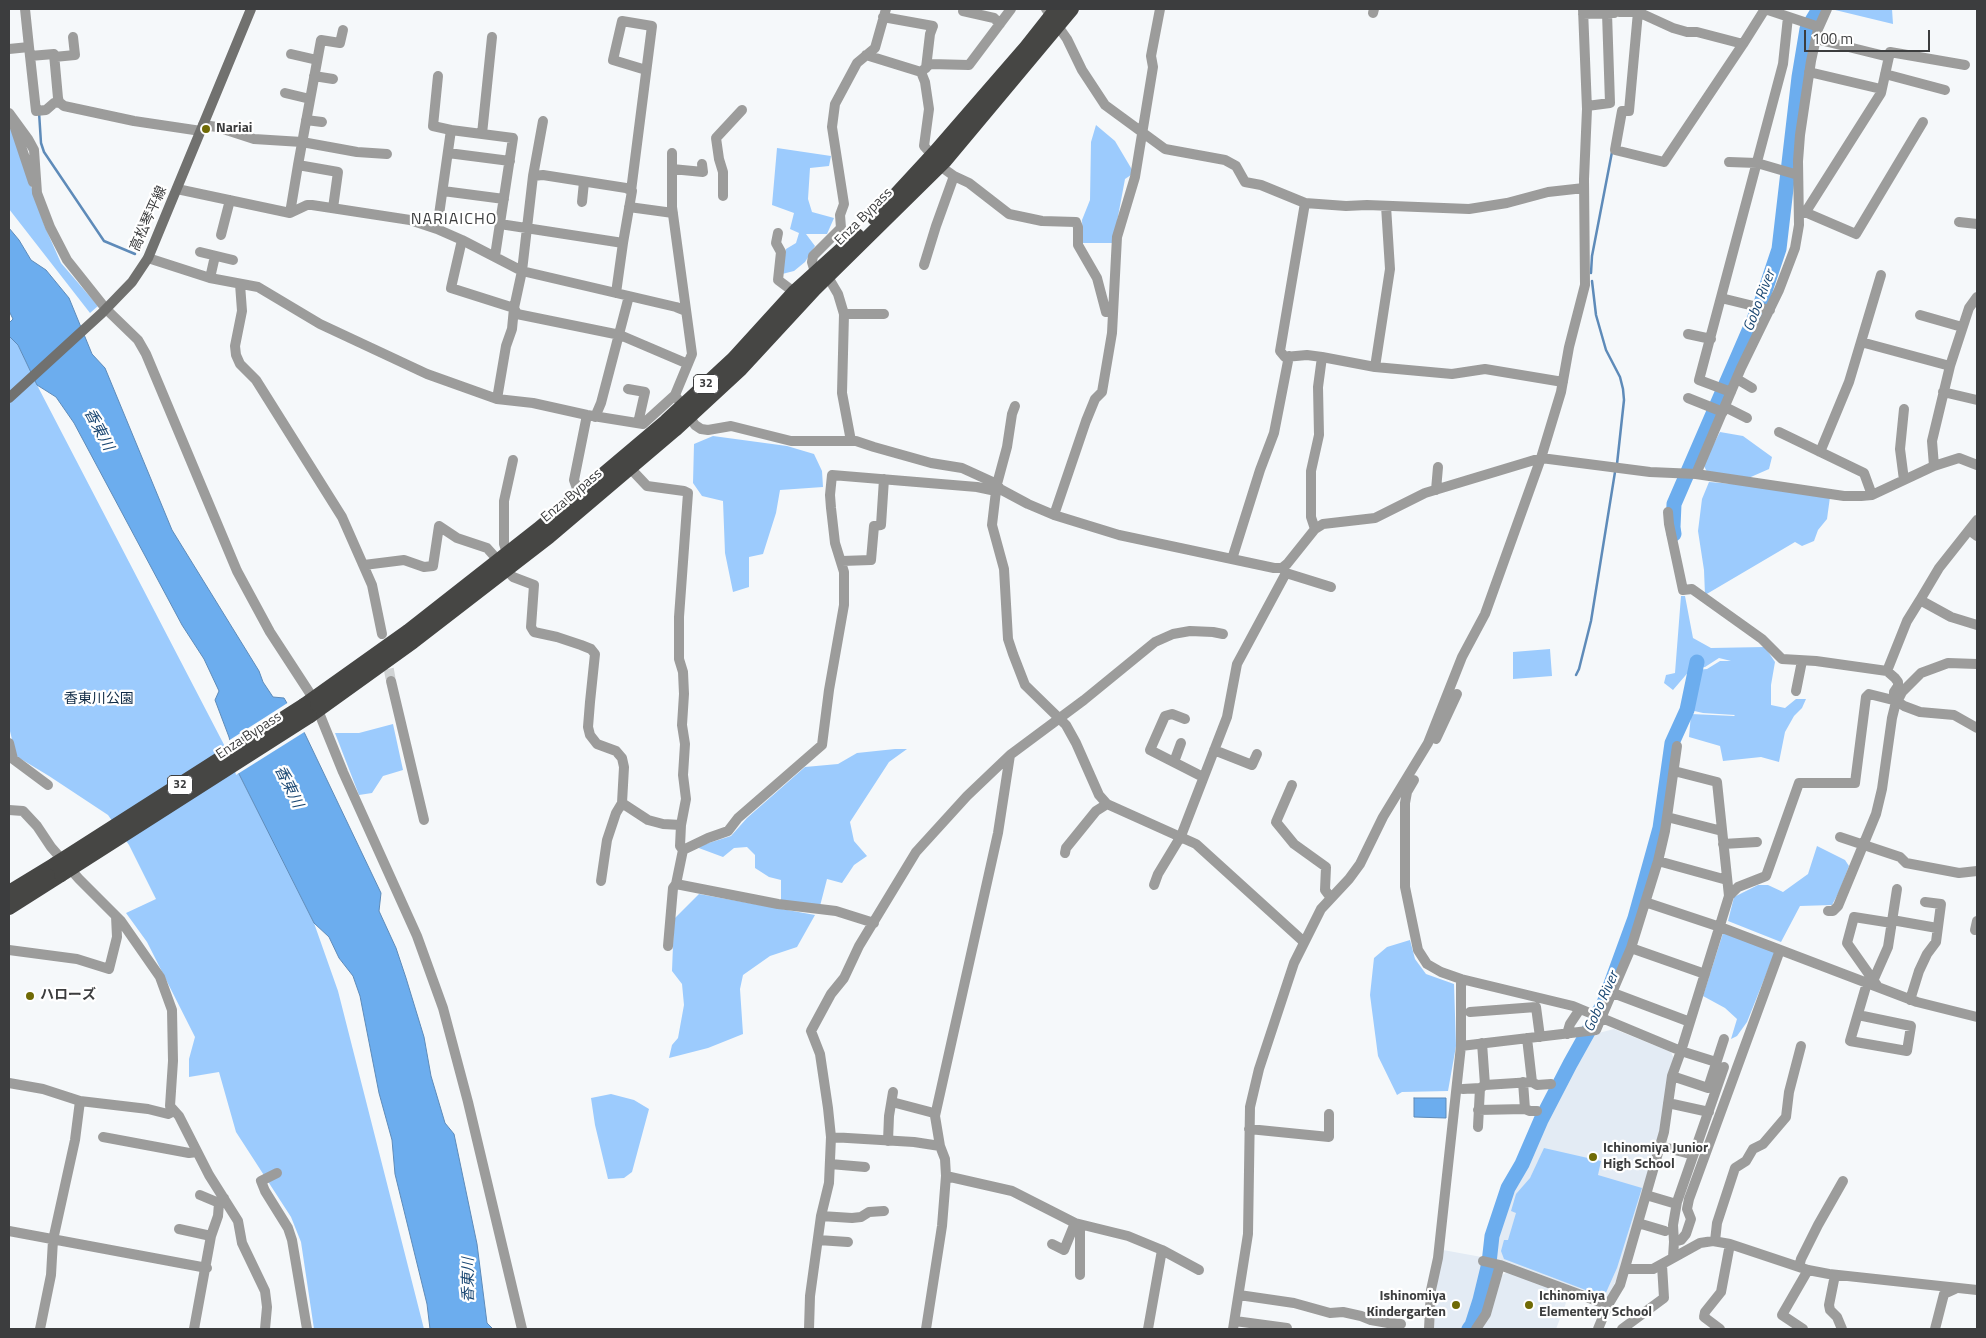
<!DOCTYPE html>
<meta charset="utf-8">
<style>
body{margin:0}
#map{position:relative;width:1986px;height:1338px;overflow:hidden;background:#f5f8fa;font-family:"Titillium Web",sans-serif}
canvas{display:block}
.frame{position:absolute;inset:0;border:10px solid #3c3d3e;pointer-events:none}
.scale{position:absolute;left:1804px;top:30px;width:126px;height:22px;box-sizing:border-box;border:2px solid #3c3d3e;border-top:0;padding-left:6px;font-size:15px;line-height:18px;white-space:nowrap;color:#3c3d3e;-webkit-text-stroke:4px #fff;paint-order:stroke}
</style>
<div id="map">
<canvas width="1986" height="1338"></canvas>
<div class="frame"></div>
<div class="scale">100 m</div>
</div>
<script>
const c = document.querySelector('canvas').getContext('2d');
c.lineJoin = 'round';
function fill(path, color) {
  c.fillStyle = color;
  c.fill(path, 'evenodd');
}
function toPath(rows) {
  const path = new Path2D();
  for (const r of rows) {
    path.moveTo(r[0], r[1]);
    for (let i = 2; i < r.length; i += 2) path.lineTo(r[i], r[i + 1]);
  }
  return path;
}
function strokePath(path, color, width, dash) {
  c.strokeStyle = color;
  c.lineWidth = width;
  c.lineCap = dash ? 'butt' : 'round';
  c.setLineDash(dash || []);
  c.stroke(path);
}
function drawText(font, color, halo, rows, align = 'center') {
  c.font = font + ' "Titillium Web","Noto Sans JP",sans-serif';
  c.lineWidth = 4.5;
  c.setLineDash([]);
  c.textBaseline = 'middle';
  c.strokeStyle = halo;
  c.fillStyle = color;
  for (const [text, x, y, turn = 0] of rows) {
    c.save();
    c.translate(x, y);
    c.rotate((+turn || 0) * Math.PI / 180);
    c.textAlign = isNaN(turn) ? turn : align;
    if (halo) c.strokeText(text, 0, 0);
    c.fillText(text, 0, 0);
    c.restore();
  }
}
fill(toPath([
 [1614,1029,1671,1052,1674,1059,1663,1123,1621,1269,1608,1298,1603,1300,1497,1260,1497,1240,1503,1211,1512,1187,1527,1165,1577,1058,1591,1035],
 [1443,1250,1487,1258,1482,1288,1471,1321,1466,1329,1434,1329,1437,1283],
 [1507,1272,1569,1295,1556,1329,1480,1329,1501,1276]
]), '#e3ebf4');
fill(toPath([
 [1831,9,1892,9,1893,24],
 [9,122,45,227,61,263,98,306,90,313,9,209],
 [1096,125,1115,141,1134,173,1125,179,1113,243,1083,243,1082,220,1090,200,1091,142],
 [777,148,831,156,829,166,810,168,808,199,812,212,834,218,827,234,806,234,815,246,805,262,794,271,782,274,786,249,796,243,799,233,790,229,794,213,772,205],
 [9,336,18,345,37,385,233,762,314,923,338,991,424,1329,314,1329,301,1242,291,1217,236,1132,219,1072,189,1077,189,1059,195,1037,147,942,126,913,156,899,129,845,108,815,49,776,16,756,9,727],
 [1720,432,1743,436,1772,457,1769,469,1744,480,1707,472,1703,464],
 [713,436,787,446,814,454,822,471,823,487,780,490,776,513,763,554,749,557,749,587,733,592,725,553,723,501,702,496,693,483,694,444],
 [1709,482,1758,486,1830,497,1827,519,1818,530,1814,541,1802,546,1795,542,1705,595,1704,570,1698,531,1702,499],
 [1681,596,1685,596,1693,638,1711,648,1765,647,1775,662,1771,685,1771,705,1785,708,1796,699,1806,699,1802,708,1794,716,1785,732,1779,762,1761,757,1723,761,1720,746,1689,737,1691,714,1734,716,1735,715,1703,713,1690,710,1697,670,1707,669,1720,661,1731,661,1719,658,1705,667,1691,669,1673,690,1664,683,1666,675,1675,673],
 [1550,649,1552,676,1513,679,1513,652],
 [393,724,403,770,383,776,372,793,359,795,335,733,359,733],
 [895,749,907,749,889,762,850,822,854,841,867,856,854,865,842,883,827,879,820,906,781,900,781,880,769,877,755,868,755,855,747,847,734,848,723,857,696,847,731,836,747,818,805,767,838,764,857,753],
 [1817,846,1845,860,1849,866,1839,892,1832,905,1800,906,1781,942,1728,921,1734,897,1758,885,1768,885,1783,892,1808,874],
 [699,894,815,915,797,947,770,956,743,975,740,989,743,1034,708,1048,669,1058,672,1045,678,1038,684,1005,682,984,672,971,674,919],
 [1723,933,1775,952,1747,1022,1737,1036,1731,1039,1737,1019,1725,1008,1703,996],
 [1410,940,1415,959,1426,974,1454,984,1456,1046,1448,1091,1402,1092,1397,1095,1378,1056,1370,995,1374,958,1387,947],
 [611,1094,634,1100,649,1109,632,1172,624,1178,608,1179,595,1125,591,1098],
 [1544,1148,1601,1161,1598,1175,1642,1188,1617,1268,1604,1297,1504,1259,1501,1251,1504,1240,1508,1240,1516,1213,1511,1211,1516,1194,1530,1178]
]), '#9ccbfd');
const water = toPath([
 [9,228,19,240,31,260,46,270,69,298,92,354,105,368,172,530,259,671,263,682,273,697,284,698,305,734,381,893,379,911,396,948,406,978,424,1037,431,1076,445,1123,454,1134,477,1244,487,1323,493,1329,430,1329,427,1304,395,1174,392,1140,379,1093,360,996,353,976,339,958,329,937,314,923,238,772,229,737,215,700,219,691,204,659,182,625,74,423,56,397,37,385,18,345,9,336,9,323,13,319,9,311,9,228],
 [1414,1098,1446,1098,1446,1118,1414,1117,1414,1098]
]);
fill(water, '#6cadee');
strokePath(water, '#5e8bb9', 1);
fill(toPath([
 [289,702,306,731,236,775,228,741]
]), '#f5f8fa');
strokePath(toPath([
 [39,112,41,143,44,152,104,241,135,254],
 [1591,273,1592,256,1612,152],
 [1592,281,1596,315,1606,350,1620,377,1623,389,1624,400,1617,464],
 [1576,675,1579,669,1591,621,1615,472]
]), '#5e8bb9', 2.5);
strokePath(toPath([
 [1674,534,1673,527,1674,504,1761,303,1779,249,1799,77,1807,29,1819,9],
 [1469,1329,1472,1325,1480,1300,1489,1263,1492,1236,1508,1188,1522,1164,1541,1120,1570,1064,1604,1003,1635,918,1660,828,1672,743,1687,710,1697,662]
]), '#6cadee', 15);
strokePath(toPath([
 [386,654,391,681]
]), '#d0d3d4', 10, [10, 5]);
strokePath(toPath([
 [25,9,29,47],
 [1046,9,1067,39,1082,70,1105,105,1165,149,1225,160,1236,166,1245,182,1261,185,1305,203,1280,351,1285,357,1307,355,1322,357,1318,387,1319,435,1311,471,1311,517,1315,529],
 [963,11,994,18,1000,24],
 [1619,12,1638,12,1673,28,1687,32,1697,32,1743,44,1765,9,1819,27],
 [1638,12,1629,111,1622,111,1615,150,1664,162,1743,44],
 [1373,13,1374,9],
 [1583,14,1614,13],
 [883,17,933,26,930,34,926,68],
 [1816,39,1889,57],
 [9,49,29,47,30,56,54,54,58,98,59,102,64,106,134,121,201,131],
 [291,54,317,60],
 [866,55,921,72,930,64,969,65,1011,9],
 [30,56,36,111,46,110,54,103,59,102],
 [54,57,75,55,73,37],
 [921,72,925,82,929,109,924,146,932,155],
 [1809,72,1881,89],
 [1885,74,1945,90],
 [314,76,333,79],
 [438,76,433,126,451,130],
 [285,93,310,99],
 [1587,106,1610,103,1607,13],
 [9,113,28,139,34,150,37,193,50,227,67,260,106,309,138,340,146,354,237,571,270,632,313,698,343,772,417,936,443,1008,468,1102,522,1329],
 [306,120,322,122],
 [14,125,33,182],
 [203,125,217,127,254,139,302,142,357,152,387,154],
 [482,134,492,37],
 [448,153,510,161],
 [1729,162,1757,163,1798,175],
 [298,165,321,40,340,43,343,30],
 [940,166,954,176,969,183,1009,214,1042,221,1076,222,1078,227,1078,245,1097,278,1106,312,1113,311],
 [672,169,703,172,702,164],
 [533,176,543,121],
 [177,189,290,213,307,205,312,205,410,220,437,229,462,240,522,271,676,307,686,311],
 [443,191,504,199],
 [631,191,652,26,622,21,613,60,646,70],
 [723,196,723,172,719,159,716,138,742,110],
 [582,202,584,182],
 [1305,203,1346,206,1367,205,1469,209,1507,203,1548,192,1584,188],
 [1386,206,1390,269,1375,367,1452,374,1485,369,1563,382],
 [629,207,673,213],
 [1800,210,1856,234,1923,122],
 [290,213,298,165,338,172,333,208],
 [1805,213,1881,93,1890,52,1965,65],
 [1959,222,1977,224],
 [500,224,623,243,616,293],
 [437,229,451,130,513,138,495,256],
 [778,233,776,243,781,252,778,280,794,292],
 [221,235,230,200],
 [462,240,451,288,514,308,522,271,533,176,543,175,626,188,632,191,623,243],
 [200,252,233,260],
 [148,258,210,278,258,287,320,324,427,374,497,399,533,403,587,415,643,424,675,395,692,354,672,207,672,153],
 [924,265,936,226,954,176],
 [815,272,812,262,813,256,841,228,840,215,844,204,832,127,835,104,857,63,875,48,886,9],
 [828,277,838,294,844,314,842,393,851,441],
 [210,278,215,256],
 [240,284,242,311,235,346,236,355,240,364,256,380,342,517,372,585,382,634],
 [1721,298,1770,310],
 [514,308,517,314,620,335,688,364],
 [844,314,884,314],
 [1920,315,1962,327],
 [1688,334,1711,339],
 [1861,342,1950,366],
 [1322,357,1375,367],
 [1737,379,1752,388],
 [628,389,645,392,638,423],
 [1731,392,1699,380,1783,64,1788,17],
 [1943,392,1977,400],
 [675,395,695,425,701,429,708,430,731,426,791,441,856,441,874,447,931,463,962,468,997,484,1000,489,1028,504,1054,515,1119,535,1274,568,1282,568,1287,564,1315,529,1323,524,1375,518,1425,493,1541,458,1650,472,1696,474,1844,496,1861,496,1872,495,1934,466,1959,458,1977,465],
 [1688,398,1723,412],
 [497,399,506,346,512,329,514,308],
 [1725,407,1747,418],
 [595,417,601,403,629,296],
 [1779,432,1864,473,1872,495],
 [1820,452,1849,382,1881,275],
 [1934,466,1932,441,1950,366,1969,308,1977,297],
 [630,468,647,486,684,491,688,493,679,617,679,659,683,672,684,694,682,725,685,744,683,775,686,799,681,825,680,846,683,850,676,884,673,888,668,946],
 [1696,474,1741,368,1779,290,1795,248,1799,225,1798,161,1800,135,1811,61,1818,29,1827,9],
 [1904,480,1900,449,1904,409],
 [997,484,1007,447,1012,414,1015,406],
 [1436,490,1438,467],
 [996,491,992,525,1004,569,1008,639,1013,654,1025,685,1066,725,1076,743,1099,795,1107,804,1196,844,1304,942],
 [579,494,574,480,587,415],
 [1668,512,1669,524,1683,590,1692,589,1762,639,1782,659,1816,661,1887,671,1895,678,1898,682,1898,686,1894,692,1894,700],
 [1054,515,1086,421,1095,399,1102,392,1112,333,1117,237,1135,177,1153,67,1151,56,1160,9],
 [1977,520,1939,568,1920,600,1951,617,1977,625],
 [1969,530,1977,536],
 [507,553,504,544,504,501,513,460],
 [1232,559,1260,470,1274,433,1289,356],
 [842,561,871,560,874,526,881,525,884,479],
 [364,565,404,560,424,567,433,566,439,526,457,538,487,548,513,577,534,585,531,627,534,632,557,637,581,645,591,649,595,654,590,702,588,727,590,735,597,744,616,751,622,758,624,767,622,803,616,813,607,840,601,881],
 [1286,573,1331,587],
 [1887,671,1907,621,1920,600],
 [391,681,424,820],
 [1796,691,1802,661],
 [1185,719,1172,714,1165,716,1150,750,1203,777],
 [1436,739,1457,694],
 [9,743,13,759,48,785],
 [1214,750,1252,765,1257,754],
 [1174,762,1181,743],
 [1414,780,1407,792,1405,803,1405,887,1418,950,1427,964,1441,972,1461,979,1573,1006,1681,1051,1716,1062],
 [1292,785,1276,822,1294,844,1326,867,1325,890,1331,898],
 [622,803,648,820,663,824,681,825],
 [9,810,23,811,37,826,51,847,79,879,121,921,160,977,172,1010,173,1061,170,1106,179,1116,209,1175,238,1221,242,1243,265,1291,267,1307,265,1329],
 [1667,817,1722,831],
 [1840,837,1900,857,1906,863,1959,873,1977,871],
 [1723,844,1757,842],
 [683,850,708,838,728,831,738,818,822,745,829,690,844,605,844,572,835,543,831,508,830,495,832,475,977,487,996,491,1000,489],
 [1065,853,1066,848,1096,811,1107,804],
 [1658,861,1727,880],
 [676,884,778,904,836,911,874,923],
 [1154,885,1158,874,1181,836,1227,717,1237,664,1286,573,1282,568],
 [1729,896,1738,887,1766,876,1799,783,1855,783,1866,697,1869,694,1897,701,1904,706,1920,712,1954,715,1977,728],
 [1645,902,1720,927,1917,1002,1977,1017],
 [1828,911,1833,911,1838,906,1876,814,1882,789,1892,718,1895,706,1902,692,1921,673,1940,666,1948,663,1977,664],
 [1892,920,1937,928],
 [1975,930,1977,921],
 [1631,948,1705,974],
 [9,950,77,959,109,969,117,937,116,916],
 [1873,981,1888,947,1897,889],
 [1878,987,1847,943,1854,917,1892,923],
 [1613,993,1690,1022],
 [1910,1000,1919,971,1927,954,1936,942,1941,904,1925,902],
 [1470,1012,1536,1007,1540,1037],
 [1858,1015,1911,1026,1907,1051,1850,1041,1867,983],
 [1567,1034,1570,1024,1580,1009],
 [1482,1043,1485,1085,1532,1082,1527,1038],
 [1461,1046,1596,1030,1631,948,1658,861,1665,831,1677,746],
 [1672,1076,1708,1088,1724,1039],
 [1523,1082,1525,1109],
 [1532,1082,1537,1085,1551,1084],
 [9,1083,43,1089,80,1101,148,1109,168,1114,174,1111],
 [1463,1089,1480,1088],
 [892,1102,930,1112],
 [1668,1103,1709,1112],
 [1478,1110,1525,1109,1530,1111,1537,1111],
 [1478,1127,1480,1088,1485,1085],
 [1249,1129,1329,1137,1329,1114],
 [103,1137,189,1153,197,1152],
 [831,1137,914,1142,940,1146],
 [888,1141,889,1116,893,1092],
 [1660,1146,1690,1154],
 [830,1164,865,1167],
 [277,1173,261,1181,265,1191,288,1228,292,1240,307,1329],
 [946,1176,1012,1191,1075,1223,1128,1236,1162,1250,1199,1270],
 [200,1195,219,1203],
 [1646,1195,1673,1203],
 [821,1216,852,1218,861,1217,869,1212,884,1211],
 [1638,1223,1665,1231],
 [1080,1225,1080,1275],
 [179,1229,211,1236],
 [9,1231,207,1268],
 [818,1240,848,1242],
 [1715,1241,1717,1223,1735,1168,1746,1161,1753,1149,1763,1144,1786,1117,1789,1092,1801,1046],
 [1674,1242,1673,1225,1677,1202,1724,1067],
 [1052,1244,1064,1250,1075,1223],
 [1673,1257,1674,1242,1681,1240,1686,1234,1691,1219,1687,1209,1689,1199,1780,950],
 [1483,1261,1500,1265],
 [1799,1267,1801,1259,1818,1225,1843,1181],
 [1625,1269,1653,1269,1700,1243,1713,1241,1730,1244,1808,1270,1829,1274,1977,1290],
 [1835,1275,1829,1305,1830,1310,1837,1317,1842,1329],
 [1239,1295,1294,1303,1330,1313,1343,1312,1361,1316,1371,1320,1388,1323,1401,1324],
 [1235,1321,1287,1328],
 [40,1329,51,1275,53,1240,75,1140,80,1101],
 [194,1329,211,1236,218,1216,219,1203,224,1198],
 [809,1329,810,1296,821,1216,829,1183,831,1137,828,1108,820,1054,811,1031,831,994,844,978,859,946,916,852,967,796,1010,755],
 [926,1329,942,1226,946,1176,945,1159,940,1146,935,1116,998,833,1010,755,1084,700,1155,642,1173,634,1190,631,1213,632,1223,634],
 [1148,1329,1162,1250],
 [1233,1329,1248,1234,1250,1107,1259,1069,1294,963,1321,909,1349,879,1360,864,1383,817,1428,743,1462,657,1485,614,1541,458,1561,392,1569,347,1585,285,1584,179,1587,109,1583,9],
 [1429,1329,1431,1290,1438,1258,1461,1046,1461,979],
 [1476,1329,1486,1314,1500,1265,1608,1305],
 [1598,1329,1608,1305,1620,1285,1664,1132,1672,1076,1681,1051,1729,896,1717,782,1674,771],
 [1622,1329,1664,1298,1662,1265],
 [1720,1329,1704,1317,1705,1312,1721,1292,1730,1244],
 [1803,1329,1782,1315,1808,1270],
 [1935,1329,1944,1294,1955,1289]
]), '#9c9c9b', 10);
strokePath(toPath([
 [9,398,102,313,132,282,148,258,251,9]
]), '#71716f', 10);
strokePath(toPath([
 [874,218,934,153,1026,47,1056,9],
 [304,705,408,631,538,529,666,421,733,359,794,292,857,235],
 [310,716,413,642,549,537,675,430,741,369,815,289,945,161,1072,9],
 [9,892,55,864],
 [9,908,61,875]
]), '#464644', 14);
strokePath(toPath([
 [55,864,304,705],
 [61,875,310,716]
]), '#464644', 14);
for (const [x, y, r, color] of [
 [206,129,5,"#6f6a05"],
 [30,996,5,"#6f6a05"],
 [1593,1157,5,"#6f6a05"],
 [1456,1305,5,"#6f6a05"],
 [1529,1305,5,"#6f6a05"]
]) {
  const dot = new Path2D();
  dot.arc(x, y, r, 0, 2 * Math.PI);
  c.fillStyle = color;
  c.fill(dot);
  strokePath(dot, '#fff', 2);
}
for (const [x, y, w] of [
 [706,384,25],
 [180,785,25]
]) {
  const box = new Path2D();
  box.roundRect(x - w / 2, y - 9.5, w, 19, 4);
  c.fillStyle = '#fff';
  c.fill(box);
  strokePath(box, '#3c3d3e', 1);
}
drawText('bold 12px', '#3c3d3e', null, [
 ["32",706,384],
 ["32",180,785]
]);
drawText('bold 14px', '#3c3d3e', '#fff', [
 ["Nariai",216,129],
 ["ハローズ",40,996],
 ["Ichinomiya Junior",1603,1149],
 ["High School",1603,1165],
 ["Ishinomiya",1446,1297,"right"],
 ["Kindergarten",1446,1313,"right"],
 ["Ichinomiya",1539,1297],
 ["Elementery School",1539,1313]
], 'left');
drawText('14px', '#3c3d3e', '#fff', [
 ["Enza Bypass",864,217,-45],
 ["高松琴平線",149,219,-66],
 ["Enza Bypass",572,496,-40],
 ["Enza Bypass",249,736,-33]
]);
drawText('14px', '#0f2a45', '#fff', [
 ["香東川公園",99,700]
]);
drawText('italic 15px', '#1b4873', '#fff', [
 ["Gobo River",1760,301,-69],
 ["香東川",98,430,62],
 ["香東川",288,787,64],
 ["Gobo River",1602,1002,-66],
 ["香東川",469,1280,-90]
]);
c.letterSpacing = '1px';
drawText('16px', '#3c3d3e', '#fff', [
 ["NARIAICHO",454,220]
]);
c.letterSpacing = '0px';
</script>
